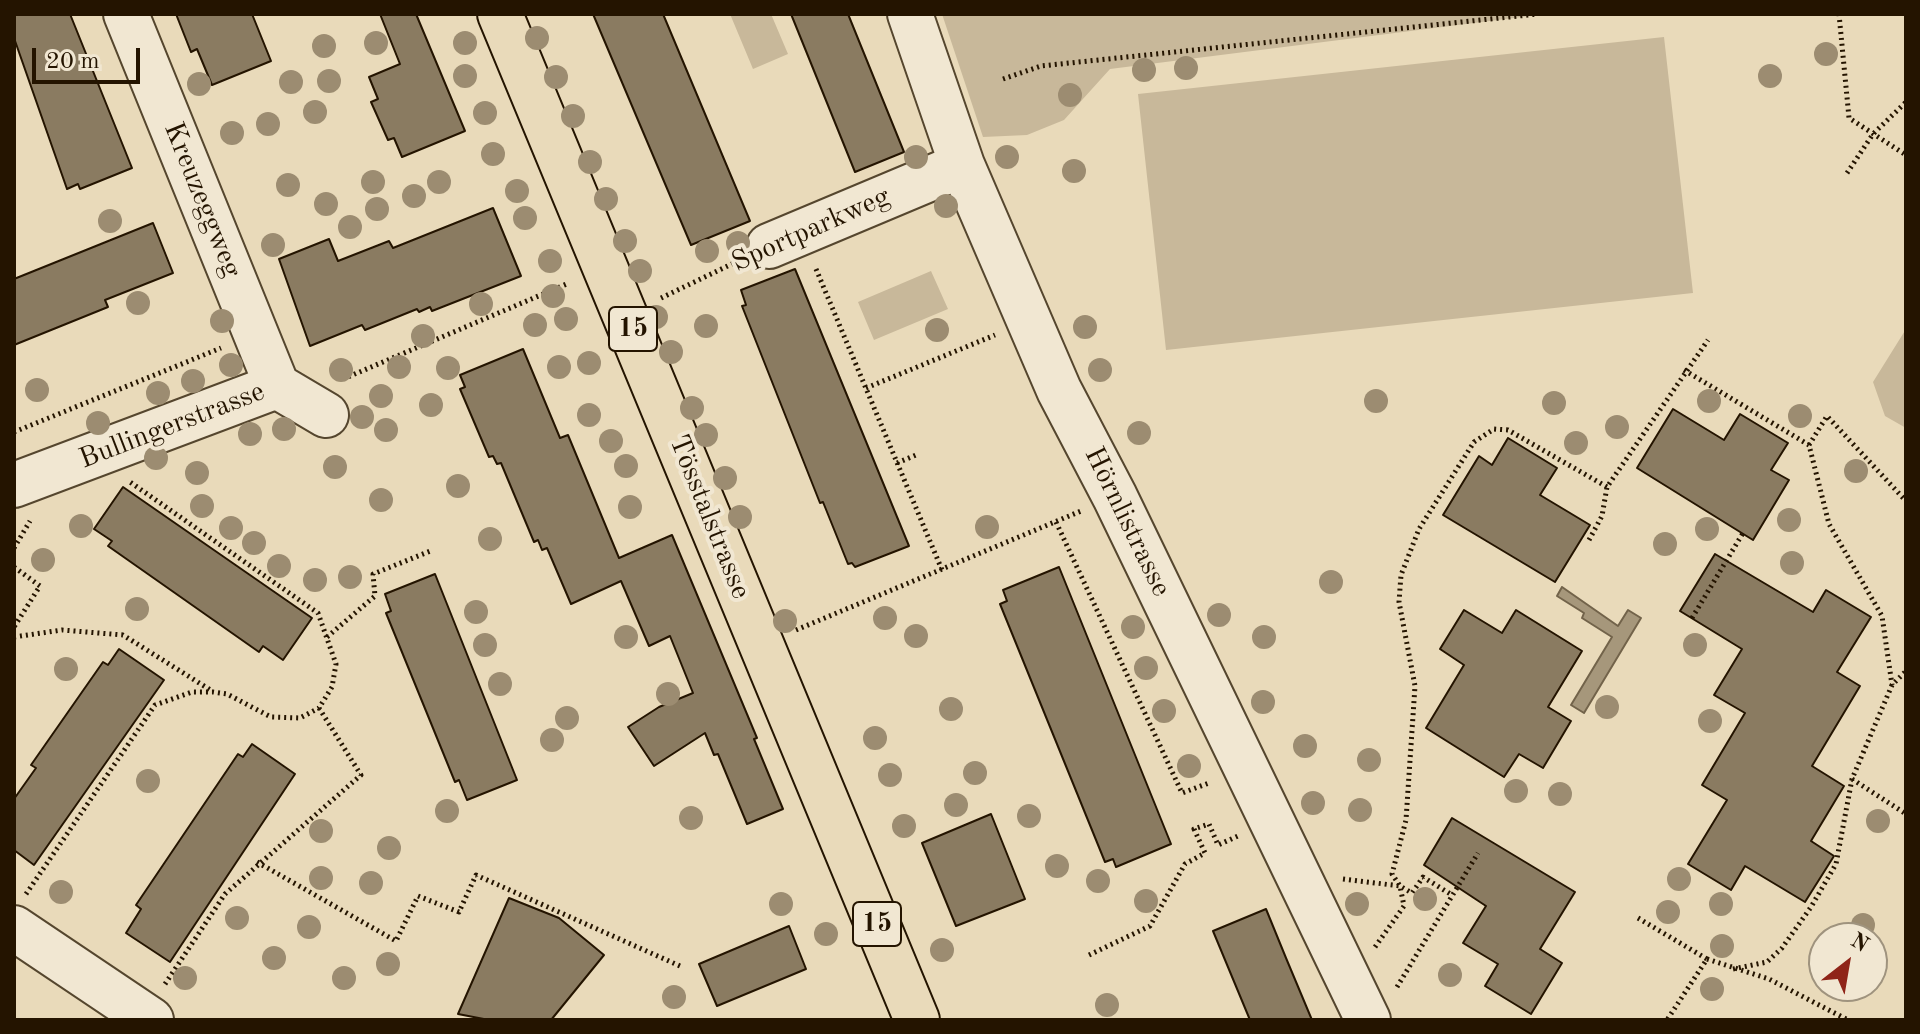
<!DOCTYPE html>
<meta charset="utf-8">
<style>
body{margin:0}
#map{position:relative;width:1920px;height:1034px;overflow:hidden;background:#e9daba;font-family:"Old Standard TT",serif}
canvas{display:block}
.frame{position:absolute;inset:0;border:16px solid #241400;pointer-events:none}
.north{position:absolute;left:1808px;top:922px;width:80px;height:80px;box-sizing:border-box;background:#f1e7d2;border:2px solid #9f937e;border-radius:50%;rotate:31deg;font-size:22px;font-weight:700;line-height:32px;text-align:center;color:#241400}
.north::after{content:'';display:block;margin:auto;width:28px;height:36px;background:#8f2418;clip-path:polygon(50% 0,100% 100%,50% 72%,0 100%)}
.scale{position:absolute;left:32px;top:48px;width:108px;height:36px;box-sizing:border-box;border:4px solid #241400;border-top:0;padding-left:10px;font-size:24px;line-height:28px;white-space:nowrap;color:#241400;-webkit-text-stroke:6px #f1e7d2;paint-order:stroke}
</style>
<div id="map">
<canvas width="1920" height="1034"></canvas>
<div class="frame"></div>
<div class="north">N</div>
<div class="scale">20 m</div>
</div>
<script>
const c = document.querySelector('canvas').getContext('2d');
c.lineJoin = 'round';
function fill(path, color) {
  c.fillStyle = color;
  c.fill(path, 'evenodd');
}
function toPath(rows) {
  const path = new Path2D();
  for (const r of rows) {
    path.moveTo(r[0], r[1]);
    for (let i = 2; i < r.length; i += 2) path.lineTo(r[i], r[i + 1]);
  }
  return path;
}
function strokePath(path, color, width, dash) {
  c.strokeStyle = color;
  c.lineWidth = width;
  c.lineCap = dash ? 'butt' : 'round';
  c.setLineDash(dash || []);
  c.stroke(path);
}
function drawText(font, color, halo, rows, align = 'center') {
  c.font = font + ' "Old Standard TT",serif';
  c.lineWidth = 8;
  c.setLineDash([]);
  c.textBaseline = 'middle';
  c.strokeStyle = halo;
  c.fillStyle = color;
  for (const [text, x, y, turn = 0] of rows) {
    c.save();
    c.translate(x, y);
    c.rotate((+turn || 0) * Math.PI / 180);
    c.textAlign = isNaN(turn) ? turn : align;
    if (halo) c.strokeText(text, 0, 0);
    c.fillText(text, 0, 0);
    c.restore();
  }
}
fill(toPath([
 [730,14,771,14,788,54,753,69],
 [942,14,1545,14,1110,69,1064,120,1027,135,983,137],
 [1664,37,1693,293,1166,350,1138,94],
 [931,271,948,309,874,340,858,302],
 [1906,329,1906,428,1885,416,1873,382]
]), '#c8b89a');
const water = toPath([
 [1562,587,1618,626,1628,610,1641,618,1584,713,1571,705,1612,637,1582,618,1584,613,1557,596,1562,587]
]);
fill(water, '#a6977b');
strokePath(water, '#72634a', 2);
const building = toPath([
 [14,14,70,14,132,168,80,189,78,184,67,189,14,38,14,14],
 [176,14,252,14,271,61,212,85,197,49,191,52,176,14],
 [380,14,416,14,465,131,402,157,394,138,388,140,371,102,378,99,369,77,400,64,380,14],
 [593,14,663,14,750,221,691,245,593,14],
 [791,14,848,14,904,152,855,172,791,14],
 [493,208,521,276,432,311,430,307,419,312,417,309,365,330,362,325,310,346,279,259,329,239,338,261,389,241,393,248,493,208],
 [153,223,173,273,105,300,108,307,14,345,14,279,153,223],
 [795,269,909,546,855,567,852,563,848,564,823,502,820,503,742,306,746,305,741,290,795,269],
 [523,349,560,438,568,435,619,558,672,535,757,738,754,739,783,809,747,824,718,754,714,755,705,733,654,766,628,727,659,707,693,693,670,636,649,646,621,581,571,604,547,548,542,550,538,540,534,542,501,463,497,464,493,456,489,457,460,389,465,387,460,375,523,349],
 [1673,409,1724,440,1740,414,1788,443,1771,470,1789,480,1753,540,1637,468,1673,409],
 [1508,438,1557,468,1540,495,1590,525,1555,582,1443,515,1479,456,1492,465,1508,438],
 [123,487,312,618,283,660,263,646,259,652,108,546,112,541,94,529,123,487],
 [1715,554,1813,612,1826,590,1871,617,1837,672,1860,686,1812,766,1844,786,1811,841,1834,856,1805,902,1745,866,1731,890,1688,864,1727,800,1702,785,1745,713,1714,695,1742,649,1680,611,1715,554],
 [1059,567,1171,844,1116,867,1113,859,1105,862,1000,604,1007,601,1003,590,1059,567],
 [435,574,517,780,467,800,459,780,455,782,386,613,391,611,385,594,435,574],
 [1464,610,1502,633,1516,610,1582,651,1548,707,1571,721,1543,768,1519,754,1504,777,1426,728,1464,665,1440,649,1464,610],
 [119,649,164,680,34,865,14,850,14,799,36,768,31,765,103,662,108,665,119,649],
 [252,744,295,774,170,962,126,933,141,909,136,905,238,754,243,757,252,744],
 [991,814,1025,899,956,926,922,843,991,814],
 [1452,818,1575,892,1540,949,1562,963,1531,1014,1485,986,1498,964,1463,943,1486,906,1424,865,1452,818],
 [509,898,559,918,604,955,551,1020,489,1020,458,1014,509,898],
 [1266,909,1286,958,1312,1020,1250,1020,1213,931,1266,909],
 [789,926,806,969,717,1006,699,964,789,926]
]);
fill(building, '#8a7b61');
strokePath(building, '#241400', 2);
const minor = toPath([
 [126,14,277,386],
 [910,14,962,165,1059,390,1115,497,1368,1020],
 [769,246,962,165],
 [14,485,277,386,326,415],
 [14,928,151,1020]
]);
const major = toPath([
 [500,14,917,1020]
]);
strokePath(minor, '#55462e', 48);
strokePath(major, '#241400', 48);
strokePath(toPath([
 [1839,14,1849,118,1906,155],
 [1003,79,1041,66,1538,14],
 [1847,173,1873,134,1906,102],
 [816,269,942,570],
 [661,298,736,262],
 [1684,370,1809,445,1829,524,1882,616,1892,685],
 [343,379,569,283],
 [866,388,995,335],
 [14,432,221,348],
 [1809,445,1827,416,1906,501],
 [897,463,916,455],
 [1056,522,1182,793,1209,783],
 [1589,540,1602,516,1607,487,1708,340],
 [14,548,30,521],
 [14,567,40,586,14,627],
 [1692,618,1743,533],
 [796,630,1081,511],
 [14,637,62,630,123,635,212,691],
 [327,637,375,596,373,574,433,550],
 [1852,779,1906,814],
 [257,862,396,941,418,896,459,912,476,875,680,966],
 [1343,879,1400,886,1412,893,1423,877,1452,895],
 [26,894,155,705,192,692,213,692,227,694,271,717,300,718,319,708,332,687,336,664,318,613,130,482],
 [1638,918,1707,959,1667,1020],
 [1375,947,1404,906,1400,886,1392,874,1406,820,1415,686,1399,602,1401,575,1419,529,1474,442,1494,429,1508,430,1607,487],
 [1089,955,1150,926,1185,864,1205,853,1194,829,1209,824,1218,845,1238,836],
 [1707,959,1769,979,1848,1020],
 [1733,969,1767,962,1782,948,1811,907,1836,864,1852,779,1892,685,1906,671],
 [165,984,225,894,361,775,319,708],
 [1397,987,1478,853]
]), '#241400', 5, [2, 4]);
strokePath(minor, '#f1e7d2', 44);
strokePath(major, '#e9daba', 44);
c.fillStyle = '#9c8c71';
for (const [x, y] of [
 [537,38],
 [376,43],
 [465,43],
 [324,46],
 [1826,54],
 [1186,68],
 [1144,70],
 [465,76],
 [1770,76],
 [556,77],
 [329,81],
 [291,82],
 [199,84],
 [1070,95],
 [315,112],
 [485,113],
 [573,116],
 [268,124],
 [232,133],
 [493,154],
 [916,157],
 [1007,157],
 [590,162],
 [1074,171],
 [373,182],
 [439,182],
 [288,185],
 [517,191],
 [414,196],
 [606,199],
 [326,204],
 [946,206],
 [377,209],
 [525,218],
 [110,221],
 [350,227],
 [625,241],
 [738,243],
 [273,245],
 [707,251],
 [550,261],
 [640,271],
 [553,296],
 [138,303],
 [481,304],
 [656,317],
 [566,319],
 [222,321],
 [535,325],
 [706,326],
 [1085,327],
 [937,330],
 [423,336],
 [671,352],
 [589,363],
 [231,365],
 [399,367],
 [559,367],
 [448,368],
 [341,370],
 [1100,370],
 [193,381],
 [37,390],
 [158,393],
 [381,396],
 [1376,401],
 [1709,401],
 [1554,403],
 [431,405],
 [692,408],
 [589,415],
 [1800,416],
 [362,417],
 [98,423],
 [1617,427],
 [284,429],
 [386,430],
 [1139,433],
 [250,434],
 [706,435],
 [611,441],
 [1576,443],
 [156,458],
 [626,466],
 [335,467],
 [1856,471],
 [197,473],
 [725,478],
 [458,486],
 [381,500],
 [202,506],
 [630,507],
 [740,517],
 [1789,520],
 [81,526],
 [987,527],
 [231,528],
 [1707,529],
 [490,539],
 [254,543],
 [1665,544],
 [43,560],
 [1792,563],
 [279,566],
 [350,577],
 [315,580],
 [1331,582],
 [137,609],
 [476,612],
 [1219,615],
 [885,618],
 [785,621],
 [1133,627],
 [916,636],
 [626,637],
 [1264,637],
 [485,645],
 [1695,645],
 [1146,668],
 [66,669],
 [500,684],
 [668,694],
 [1263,702],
 [1607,707],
 [951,709],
 [1164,711],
 [567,718],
 [1710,721],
 [875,738],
 [552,740],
 [1305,746],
 [1369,760],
 [1189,766],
 [975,773],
 [890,775],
 [148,781],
 [1516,791],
 [1560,794],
 [1313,803],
 [956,805],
 [1360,810],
 [447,811],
 [1029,816],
 [691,818],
 [1878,821],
 [904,826],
 [321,831],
 [389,848],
 [1057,866],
 [321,878],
 [1679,879],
 [1098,881],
 [371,883],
 [61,892],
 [1425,899],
 [1146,901],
 [781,904],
 [1357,904],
 [1721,904],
 [1668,912],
 [237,918],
 [1863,925],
 [309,927],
 [826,934],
 [1722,946],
 [942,950],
 [274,958],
 [388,964],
 [1450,975],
 [185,978],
 [344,978],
 [1712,989],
 [674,997],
 [1107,1005]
]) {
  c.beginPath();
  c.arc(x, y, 12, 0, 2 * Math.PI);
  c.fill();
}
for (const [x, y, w] of [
 [633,329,48],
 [877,924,48]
]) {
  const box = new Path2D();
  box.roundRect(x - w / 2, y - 22, w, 44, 6);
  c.fillStyle = '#f1e7d2';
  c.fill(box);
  strokePath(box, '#241400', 2);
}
drawText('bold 26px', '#241400', null, [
 ["15",633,329],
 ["15",877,924]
]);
drawText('28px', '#241400', '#f1e7d2', [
 ["Kreuzeggweg",202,200,68],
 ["Sportparkweg",811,230,-24],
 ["Bullingerstrasse",172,426,-21],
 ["Tösstalstrasse",709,517,68],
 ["Hörnlistrasse",1127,522,64]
]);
</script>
